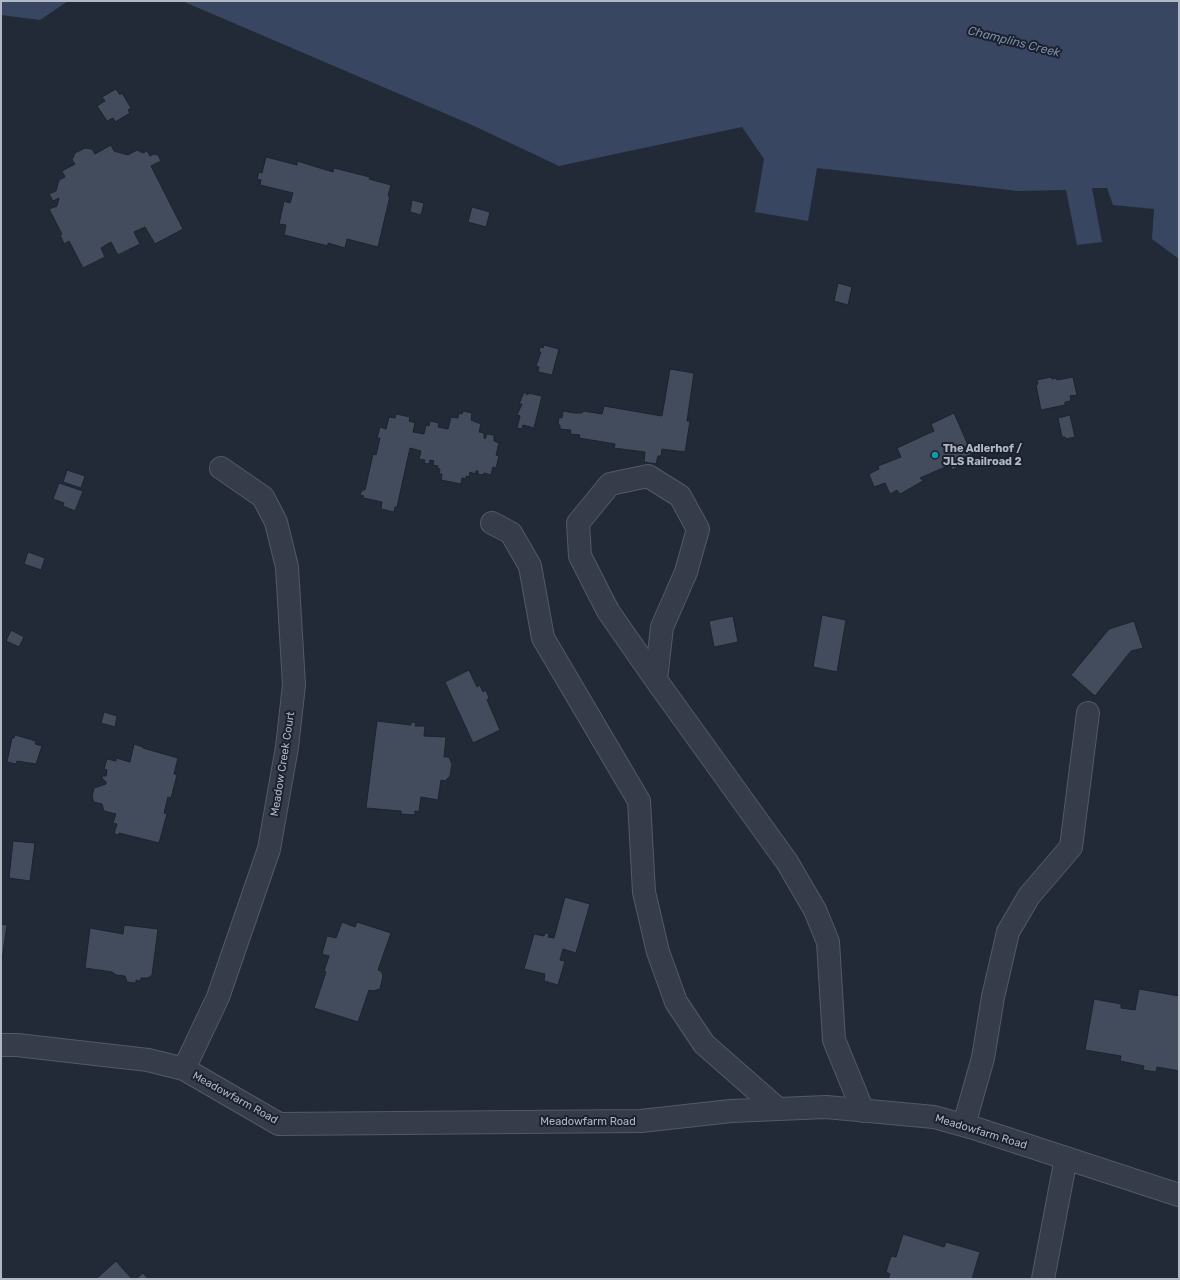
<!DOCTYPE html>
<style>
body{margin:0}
#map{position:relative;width:1180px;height:1280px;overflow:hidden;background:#222a38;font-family:Rubik,sans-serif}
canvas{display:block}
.frame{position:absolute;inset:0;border:2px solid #b0b7c5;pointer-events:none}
</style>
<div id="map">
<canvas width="1180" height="1280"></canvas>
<div class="frame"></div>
</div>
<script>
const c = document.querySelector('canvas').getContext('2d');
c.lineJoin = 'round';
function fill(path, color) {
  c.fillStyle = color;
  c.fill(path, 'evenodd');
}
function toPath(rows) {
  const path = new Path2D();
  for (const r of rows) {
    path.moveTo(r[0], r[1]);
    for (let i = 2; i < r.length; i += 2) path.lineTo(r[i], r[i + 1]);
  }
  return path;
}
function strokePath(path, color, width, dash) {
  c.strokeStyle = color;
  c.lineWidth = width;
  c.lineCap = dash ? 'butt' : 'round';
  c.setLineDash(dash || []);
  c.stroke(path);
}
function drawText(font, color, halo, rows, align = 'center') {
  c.font = font + ' Rubik,sans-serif';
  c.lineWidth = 4;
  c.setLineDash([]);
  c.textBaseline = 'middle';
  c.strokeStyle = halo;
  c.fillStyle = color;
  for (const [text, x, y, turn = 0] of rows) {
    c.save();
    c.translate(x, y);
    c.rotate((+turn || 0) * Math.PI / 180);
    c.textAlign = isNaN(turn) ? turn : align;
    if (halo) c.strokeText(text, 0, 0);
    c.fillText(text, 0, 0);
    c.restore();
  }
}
fill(toPath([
 [1,1,68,1,40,20,1,15],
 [182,1,1179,1,1179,259,1152,239,1154,209,1113,205,1107,188,1092,188,1102,242,1077,245,1066,190,1018,191,817,168,808,221,755,212,764,159,742,127,559,166,472,125]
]), '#384661');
const building = toPath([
 [116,89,120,95,122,93,131,108,128,110,130,113,115,122,113,118,107,121,97,106,105,101,102,97,116,89],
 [111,145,114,151,128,155,137,150,143,153,147,151,150,156,154,154,158,155,161,161,151,166,183,229,155,244,145,227,134,232,140,244,118,255,111,242,101,248,105,257,83,268,69,241,64,244,60,235,62,234,49,209,57,206,59,198,53,201,49,194,56,191,59,180,65,177,62,171,75,164,72,160,75,153,85,148,92,149,95,154,111,145],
 [266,157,297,165,297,161,333,172,334,168,370,177,369,179,391,185,388,196,390,196,378,247,347,239,345,248,328,243,328,246,284,235,286,225,279,224,284,201,290,203,293,193,260,185,261,180,257,179,259,172,262,173,266,157],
 [412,200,424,203,421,215,410,212,412,200],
 [472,207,490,212,486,227,468,222,472,207],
 [838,283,852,287,848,305,834,301,838,283],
 [544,345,559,349,552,375,538,372,539,367,536,366,541,352,539,352,540,347,543,348,544,345],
 [670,369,694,373,687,421,690,421,685,452,662,449,661,456,658,456,656,464,644,462,645,452,614,448,615,444,579,438,580,435,570,434,571,430,560,429,560,425,558,425,559,417,562,418,563,411,574,413,582,413,583,411,602,414,604,406,662,416,670,369],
 [1051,377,1052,379,1057,378,1057,380,1073,377,1077,395,1070,396,1071,401,1065,402,1065,405,1041,410,1036,385,1038,384,1037,380,1051,377],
 [524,392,528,395,528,393,542,396,534,428,523,425,522,429,517,428,520,416,517,415,522,404,519,404,524,392],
 [463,411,472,413,471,420,481,424,479,432,484,433,484,438,485,439,487,434,494,435,494,441,499,443,496,455,499,456,496,468,493,467,491,475,484,473,483,475,478,474,478,471,476,471,475,474,470,472,469,477,466,476,466,479,462,478,461,484,441,480,442,474,439,474,440,469,437,468,438,466,433,465,434,461,430,460,429,464,424,463,425,460,419,459,421,451,410,448,397,507,395,507,394,512,381,509,382,502,363,498,364,496,360,495,362,490,365,490,373,454,376,455,380,438,377,438,380,427,386,429,389,417,395,418,396,414,410,417,409,421,415,423,413,432,424,434,426,425,429,426,430,421,439,423,438,427,448,429,451,417,458,418,459,413,462,414,463,411],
 [954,413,972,454,963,458,966,463,952,470,950,465,920,478,923,481,900,494,897,490,890,494,885,483,874,487,869,474,879,469,878,466,901,457,897,448,934,431,931,424,954,413],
 [1070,415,1075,437,1066,439,1065,437,1062,437,1058,418,1070,415],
 [67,470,85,476,81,488,63,482,67,470],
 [59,483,83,491,75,511,63,506,64,503,53,499,59,483],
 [28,552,45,558,41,570,24,564,28,552],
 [822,615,846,620,837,672,813,667,822,615],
 [733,616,738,642,714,647,709,621,733,616],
 [1134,621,1143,648,1131,651,1095,696,1071,675,1109,629,1134,621],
 [11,630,24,637,19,647,6,641,11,630],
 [469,670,477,687,480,685,483,692,486,690,489,698,487,700,500,730,473,743,445,682,469,670],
 [104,712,117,716,115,727,101,723,104,712],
 [377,721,411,725,411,722,416,723,415,726,425,726,424,736,446,737,444,757,449,757,452,764,450,776,445,781,441,780,438,800,421,797,419,812,415,811,415,815,401,814,401,811,366,808,377,721],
 [15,735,36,741,35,744,42,746,36,764,17,761,16,764,7,762,12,738,14,738,15,735],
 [134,744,143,747,143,748,178,758,174,774,177,775,171,798,168,797,164,813,167,814,159,843,119,833,119,835,114,834,117,824,113,823,116,814,104,811,102,804,94,802,92,797,94,788,106,784,106,782,102,778,102,776,106,776,107,770,104,769,107,759,116,761,116,758,130,762,134,744],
 [13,841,35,843,30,881,9,878,13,841],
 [565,897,590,904,576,953,563,949,560,960,565,961,558,985,544,981,545,974,524,969,534,934,544,936,545,933,549,934,548,937,554,938,565,897],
 [342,922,355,927,357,922,391,933,378,970,381,971,383,976,380,989,373,991,369,990,358,1022,314,1008,326,972,324,971,329,956,322,954,327,936,336,938,342,922],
 [1,924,7,925,2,960,1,960,1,924],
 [124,925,158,929,152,975,148,978,141,978,141,981,136,980,136,983,127,982,125,976,116,975,112,972,85,968,90,928,123,934,124,925],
 [1139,989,1179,996,1179,1071,1157,1067,1156,1072,1143,1070,1144,1066,1120,1061,1121,1056,1085,1050,1094,999,1121,1004,1121,1008,1135,1010,1139,989],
 [903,1234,944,1247,946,1242,980,1252,972,1279,888,1279,890,1274,886,1272,891,1256,896,1257,903,1234],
 [116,1261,132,1279,96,1279,116,1261],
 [143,1273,148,1279,136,1279,143,1273]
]);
fill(building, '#434c5d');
strokePath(building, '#1d232f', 1);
const minor = toPath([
 [492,523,511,533,530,566,543,638,639,801,644,892,658,952,676,1002,704,1044,778,1109],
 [656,680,662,627,686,572,698,529,680,496,648,476,610,484,578,523,580,556,608,611,656,680,787,862,815,910,828,942,834,1040,863,1111],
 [1,1045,17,1045,148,1060,184,1069,279,1124,641,1121,731,1111,826,1107,934,1117,977,1129,1179,1195],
 [184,1069,218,997,269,849,287,747,294,685,287,567,276,522,263,497,221,468],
 [964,1125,983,1058,993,997,1008,932,1029,896,1071,847,1088,713],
 [1043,1279,1066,1158]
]);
strokePath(minor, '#535a66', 24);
strokePath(minor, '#363c49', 22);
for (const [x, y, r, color] of [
 [935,455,4,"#0f9aa8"]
]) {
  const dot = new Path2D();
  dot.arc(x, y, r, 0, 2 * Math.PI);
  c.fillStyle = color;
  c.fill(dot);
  strokePath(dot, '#1b212d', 1.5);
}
drawText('bold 11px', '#b0b7c5', '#1b212d', [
 ["The Adlerhof /",943,449],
 ["JLS Railroad 2",943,462]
], 'left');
drawText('11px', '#b0b7c5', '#1b212d', [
 ["Meadow Creek Court",283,764,-81],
 ["Meadowfarm Road",235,1098,29],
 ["Meadowfarm Road",588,1122],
 ["Meadowfarm Road",981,1132,17]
]);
drawText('italic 12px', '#7a8bab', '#1b212d', [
 ["Champlins Creek",1014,42,14]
]);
</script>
